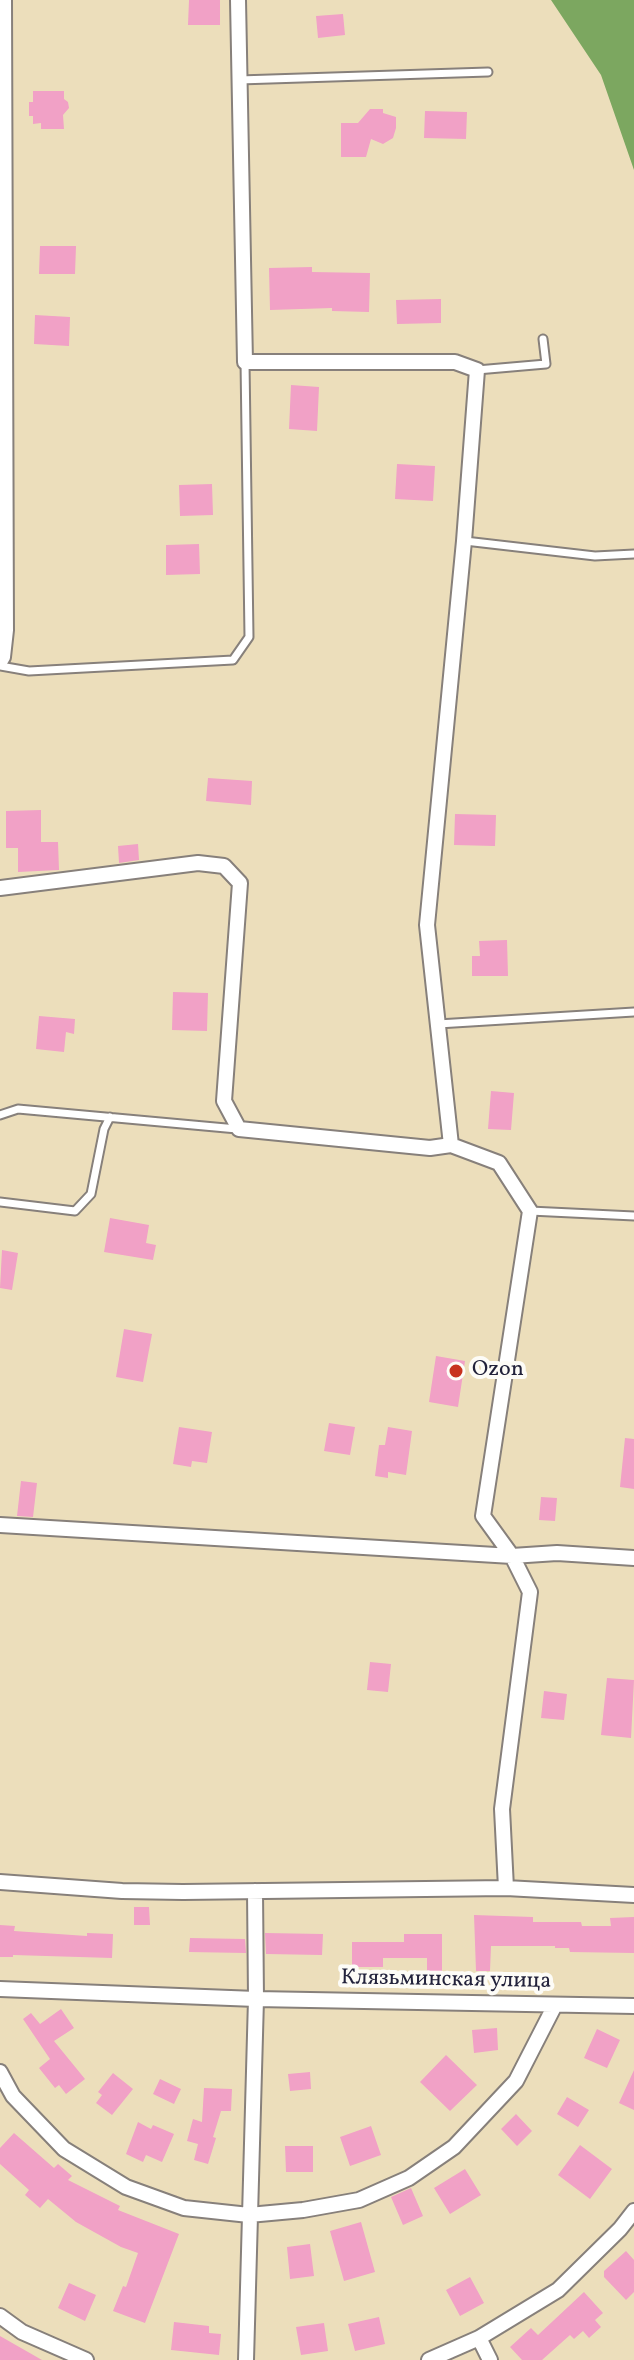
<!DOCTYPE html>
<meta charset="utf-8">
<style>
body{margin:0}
canvas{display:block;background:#ecdebb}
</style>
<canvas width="634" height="2360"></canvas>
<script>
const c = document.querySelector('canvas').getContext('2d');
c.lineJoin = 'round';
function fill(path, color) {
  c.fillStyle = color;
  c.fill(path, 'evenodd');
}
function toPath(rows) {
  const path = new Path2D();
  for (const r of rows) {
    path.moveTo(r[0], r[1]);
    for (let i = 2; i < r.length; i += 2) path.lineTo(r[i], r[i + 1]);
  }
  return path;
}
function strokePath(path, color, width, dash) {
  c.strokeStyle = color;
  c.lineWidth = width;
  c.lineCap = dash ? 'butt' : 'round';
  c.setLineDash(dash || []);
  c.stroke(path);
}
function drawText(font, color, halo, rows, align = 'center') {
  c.font = font + ' Vollkorn,serif';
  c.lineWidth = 8;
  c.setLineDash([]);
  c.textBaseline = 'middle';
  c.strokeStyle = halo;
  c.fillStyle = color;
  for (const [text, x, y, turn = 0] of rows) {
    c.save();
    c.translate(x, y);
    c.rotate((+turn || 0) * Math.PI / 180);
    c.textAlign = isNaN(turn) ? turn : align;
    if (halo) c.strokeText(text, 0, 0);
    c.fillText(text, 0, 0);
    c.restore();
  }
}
fill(toPath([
 [551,0,634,0,634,170,601,75]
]), '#7ca760');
fill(toPath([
 [189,0,220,0,220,25,188,25],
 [343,14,345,35,318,38,316,16],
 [33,91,64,91,64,99,68,102,69,108,63,115,64,129,41,129,41,123,33,124,33,116,29,116,29,102,33,102],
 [370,109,383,109,383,113,396,117,396,128,393,138,383,144,371,139,366,157,341,157,341,123,358,123],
 [425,111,467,112,466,139,424,138],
 [40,246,76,246,75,274,39,274],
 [312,267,312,272,370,273,369,312,332,311,332,308,270,310,269,268],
 [441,299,441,323,397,324,396,300],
 [35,315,70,317,69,346,34,344],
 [291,385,319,387,317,431,289,429],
 [397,464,435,466,433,501,395,499],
 [212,484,213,515,180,516,179,485],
 [199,544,200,574,166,575,166,545],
 [208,778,252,781,251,805,206,801],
 [41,810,41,842,58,842,59,870,18,872,18,848,6,848,6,811],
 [455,814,496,815,495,846,454,845],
 [138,844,139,860,119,863,118,846],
 [507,940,508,976,472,976,472,956,480,956,479,941],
 [173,992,208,993,207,1031,172,1030],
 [39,1016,75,1019,74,1034,66,1032,64,1052,36,1049],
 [491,1091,514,1093,511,1130,488,1129],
 [110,1218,149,1225,146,1243,156,1245,153,1260,104,1252],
 [2,1250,18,1253,12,1290,0,1288],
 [124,1329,152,1334,143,1382,116,1377],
 [436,1356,465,1361,458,1407,429,1402],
 [329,1423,355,1427,350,1455,324,1451],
 [179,1427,212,1432,207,1463,192,1461,191,1467,173,1464],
 [388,1427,412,1431,406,1475,388,1472,388,1478,375,1476,379,1445,385,1445],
 [625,1438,634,1439,634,1489,620,1487],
 [21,1481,37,1483,33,1517,17,1516],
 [541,1497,557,1498,555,1521,539,1520],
 [370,1662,391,1664,388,1692,367,1690],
 [607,1678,634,1680,631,1738,601,1735],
 [544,1691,567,1694,564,1720,541,1718],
 [134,1907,149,1907,150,1925,134,1925],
 [474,1915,533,1917,533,1922,581,1922,582,1926,611,1926,610,1918,634,1917,634,1953,570,1952,569,1948,555,1948,555,1946,491,1946,490,1971,476,1971],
 [0,1925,15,1926,14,1931,87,1936,87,1933,113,1934,112,1958,13,1955,13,1957,0,1957],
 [265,1933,323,1934,322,1955,266,1954],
 [404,1934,442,1934,442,1971,427,1971,427,1958,383,1958,383,1967,352,1967,352,1942,404,1942],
 [190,1938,245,1939,246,1953,189,1952],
 [61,2009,74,2028,54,2041,85,2079,66,2094,59,2085,55,2088,39,2068,50,2059,23,2019,31,2013,40,2024],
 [497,2028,498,2050,474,2053,472,2030],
 [597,2029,620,2040,607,2068,584,2058],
 [446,2055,477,2085,450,2111,420,2082],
 [634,2070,634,2110,619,2103],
 [310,2072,311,2089,290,2091,288,2074],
 [113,2073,133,2089,112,2115,96,2103,102,2095,98,2092],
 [160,2079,181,2089,174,2104,153,2094],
 [204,2088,232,2089,231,2111,221,2111,213,2137,216,2138,208,2164,194,2160,198,2144,187,2141,193,2119,202,2122],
 [567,2097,589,2110,578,2127,557,2114],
 [516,2114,532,2131,517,2146,501,2129],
 [138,2122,151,2129,153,2125,174,2134,162,2162,146,2155,143,2162,126,2154],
 [371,2126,381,2155,350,2166,340,2137],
 [14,2133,54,2168,58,2164,72,2176,68,2180,120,2206,118,2210,179,2234,145,2323,113,2311,123,2286,126,2287,138,2253,121,2247,76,2222,48,2199,40,2208,25,2195,29,2190,0,2164,0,2148],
 [580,2145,612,2169,590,2199,558,2175],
 [285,2146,313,2146,313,2172,286,2172],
 [465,2169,481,2195,450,2214,434,2188],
 [411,2188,423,2216,403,2225,391,2197],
 [361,2222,375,2272,344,2281,330,2231],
 [310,2244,314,2276,290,2279,287,2247],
 [626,2251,634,2260,634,2292,626,2300,604,2277,604,2271],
 [470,2277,484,2303,460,2316,446,2290],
 [69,2283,96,2295,85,2321,58,2308],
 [584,2292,603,2313,595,2320,601,2327,589,2338,583,2331,574,2339,570,2335,542,2360,522,2360,510,2347,531,2328,538,2335],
 [379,2317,385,2344,355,2351,348,2324],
 [174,2322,209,2326,209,2333,221,2334,219,2355,171,2350],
 [324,2323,328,2351,301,2355,296,2327],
 [0,2336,42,2360,0,2360]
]), '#f1a1c6');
const lane = toPath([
 [239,80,488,72],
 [477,370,546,364,543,339],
 [465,541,595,556,634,554],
 [0,666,29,671,233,660,249,637,245,362],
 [438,1024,634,1012],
 [0,1115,18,1109,237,1129],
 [0,1202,75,1211,91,1194,104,1129,110,1117],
 [530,1211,634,1216]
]);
const street = toPath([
 [238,0,245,362,455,362,477,370,464,541,427,925,451,1145,499,1163,530,1211,483,1516,512,1556,530,1592,502,1809,506,1888,634,1895],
 [0,662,3,657,6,630,4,0],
 [0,888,198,863,224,866,240,883,224,1101,239,1129,430,1148,451,1145],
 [0,1525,512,1556,557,1553,634,1558],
 [0,1882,122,1891,183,1892,506,1888],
 [0,1989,256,1999,634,2006],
 [0,2072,13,2096,64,2149,126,2187,184,2208,249,2215,303,2210,359,2200,409,2178,454,2147,516,2081,555,2005],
 [0,2316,22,2332,86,2360],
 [479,2338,490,2360],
 [246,2360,256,1999,255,1891],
 [429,2360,479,2338,558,2290,620,2229,634,2211]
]);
strokePath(lane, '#87807b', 11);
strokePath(street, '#87807b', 18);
strokePath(lane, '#fff', 7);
strokePath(street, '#fff', 14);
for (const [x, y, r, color] of [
 [456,1371,8,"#c8321e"]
]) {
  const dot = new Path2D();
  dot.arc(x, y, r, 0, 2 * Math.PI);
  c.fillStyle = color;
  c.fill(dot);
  strokePath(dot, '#fdfcf7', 3);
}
drawText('22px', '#22223b', '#fdfcf7', [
 ["Ozon",472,1371]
], 'left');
drawText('22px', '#22223b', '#fdfcf7', [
 ["Клязьминская улица",446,1981,1]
]);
</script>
